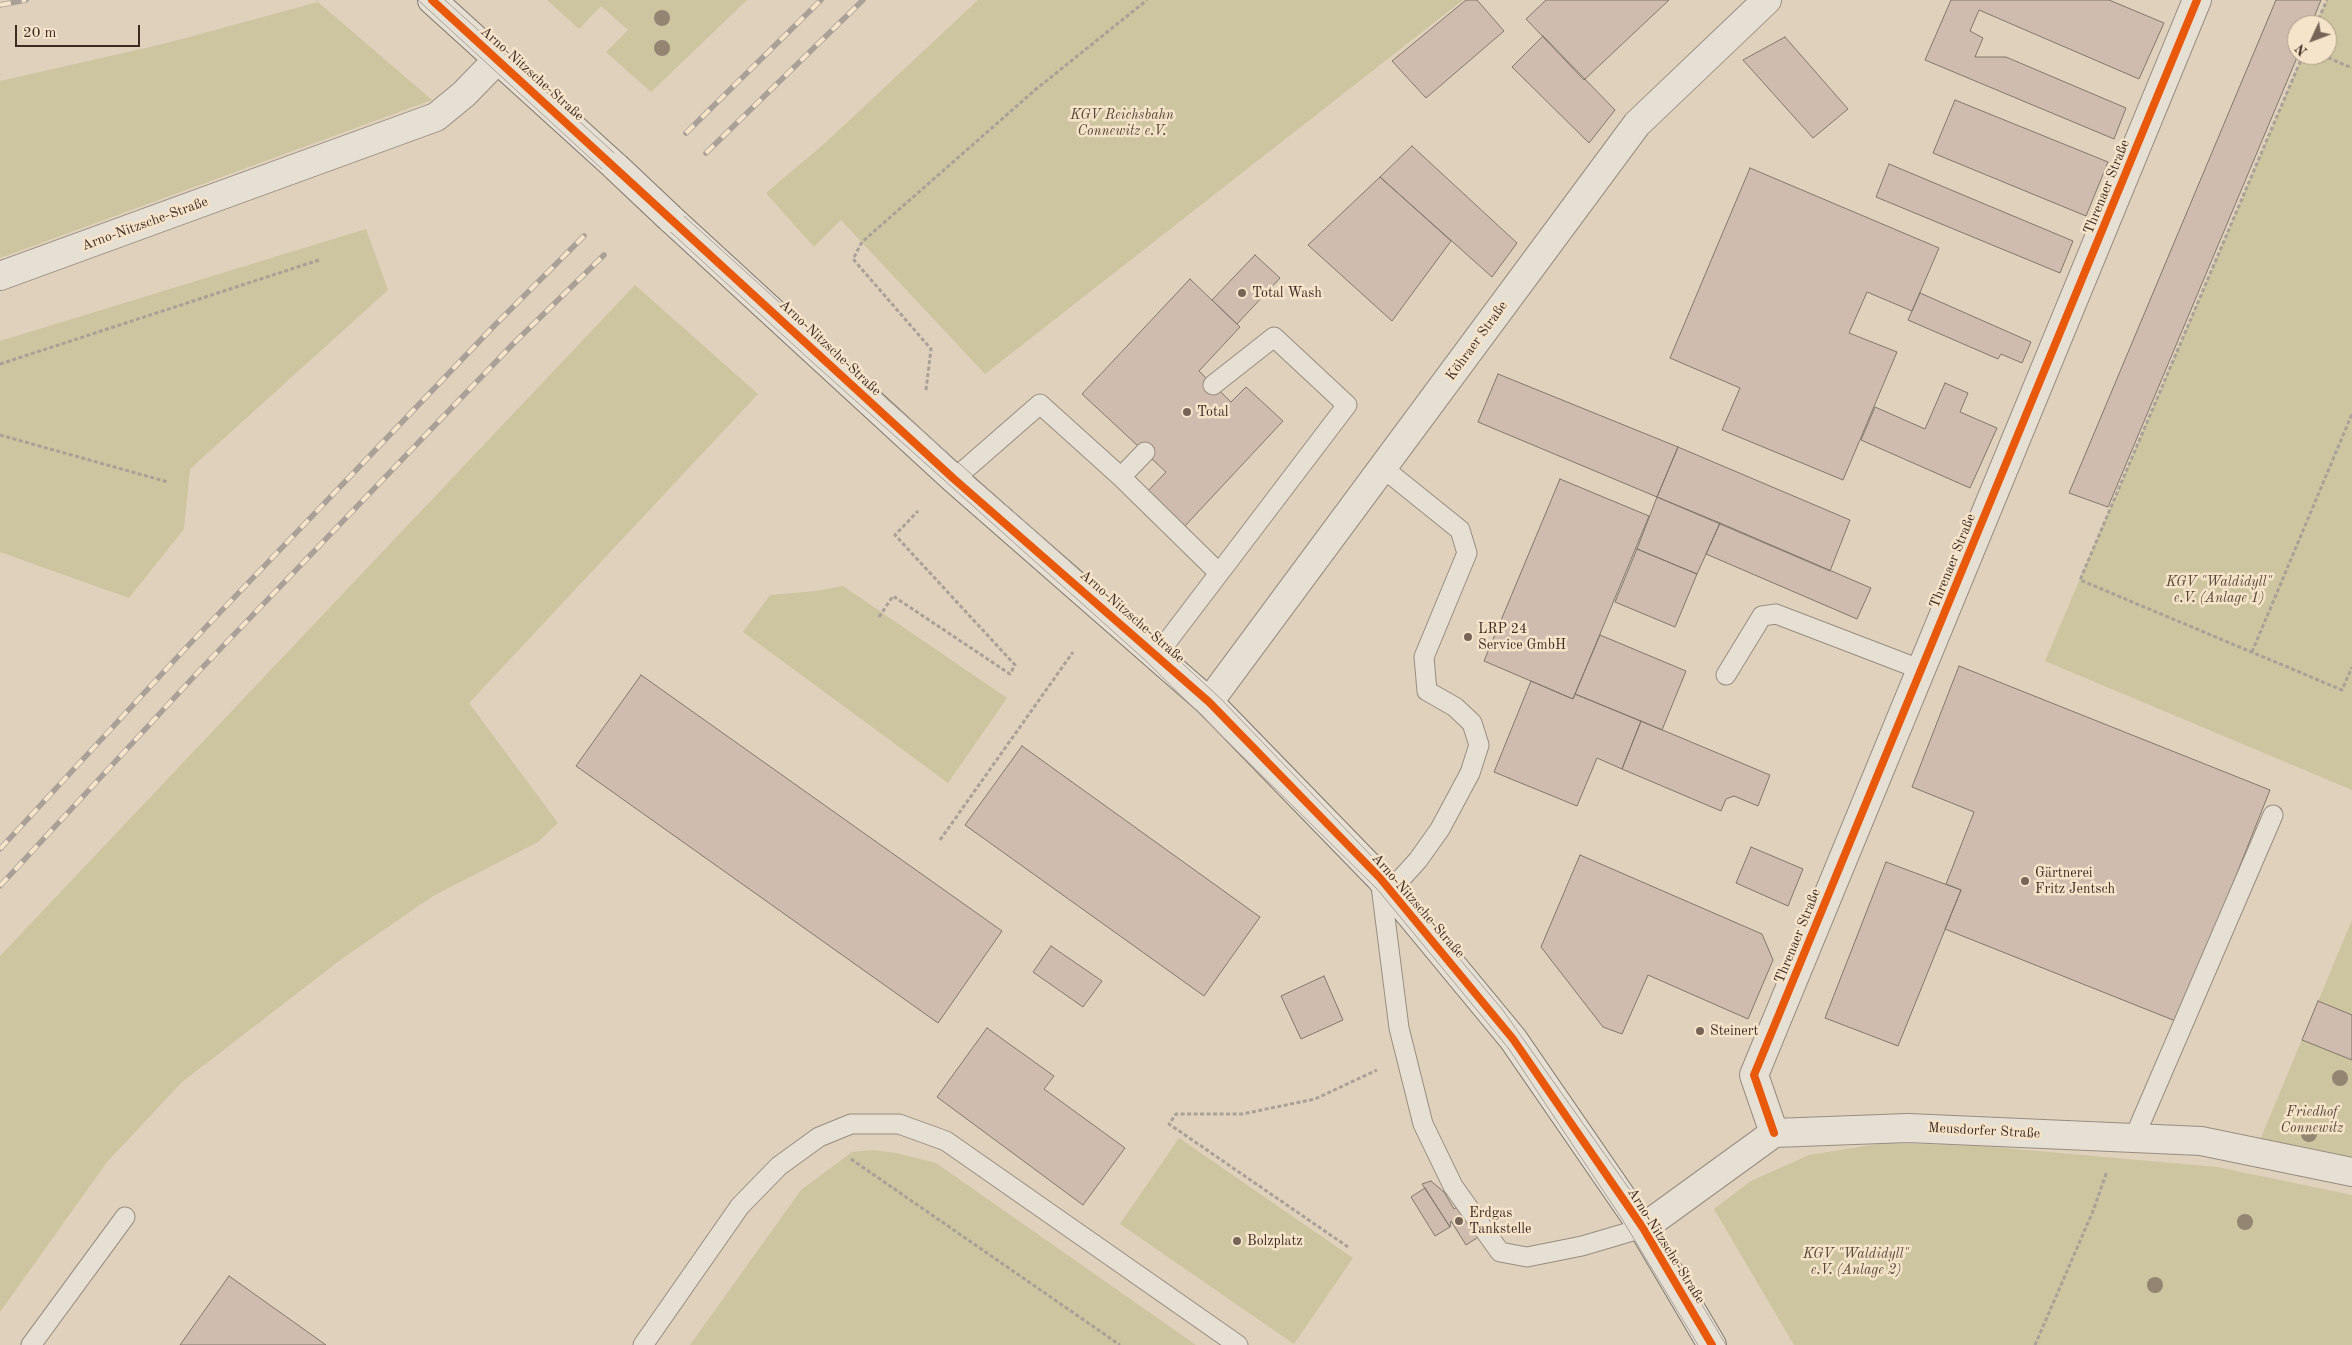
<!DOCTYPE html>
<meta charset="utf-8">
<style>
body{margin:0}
#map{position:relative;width:2352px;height:1345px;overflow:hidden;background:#e0d1bc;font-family:"Old Standard TT",serif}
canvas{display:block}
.north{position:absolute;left:2287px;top:15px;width:50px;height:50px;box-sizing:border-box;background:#f5e3ca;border:1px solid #ab9986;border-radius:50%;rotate:227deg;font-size:14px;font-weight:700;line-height:20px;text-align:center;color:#3d2a21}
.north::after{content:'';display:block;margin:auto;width:18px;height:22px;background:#766457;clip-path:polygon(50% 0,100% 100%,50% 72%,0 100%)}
.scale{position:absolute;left:15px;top:25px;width:125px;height:22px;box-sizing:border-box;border:2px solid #3d2a21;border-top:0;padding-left:6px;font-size:15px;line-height:18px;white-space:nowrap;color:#3d2a21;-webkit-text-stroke:4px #f5e3ca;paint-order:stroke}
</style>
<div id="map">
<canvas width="2352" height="1345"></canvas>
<div class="north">N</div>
<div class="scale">20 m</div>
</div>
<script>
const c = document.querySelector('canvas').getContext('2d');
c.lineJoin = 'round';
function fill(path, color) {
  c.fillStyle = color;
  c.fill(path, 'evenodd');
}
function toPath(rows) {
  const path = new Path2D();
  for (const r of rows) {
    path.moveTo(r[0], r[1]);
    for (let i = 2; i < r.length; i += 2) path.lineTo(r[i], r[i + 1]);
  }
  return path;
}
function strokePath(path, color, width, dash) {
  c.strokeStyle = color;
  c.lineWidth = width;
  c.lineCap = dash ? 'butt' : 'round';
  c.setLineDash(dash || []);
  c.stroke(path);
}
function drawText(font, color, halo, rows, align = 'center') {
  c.font = font + ' "Old Standard TT",serif';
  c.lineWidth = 5;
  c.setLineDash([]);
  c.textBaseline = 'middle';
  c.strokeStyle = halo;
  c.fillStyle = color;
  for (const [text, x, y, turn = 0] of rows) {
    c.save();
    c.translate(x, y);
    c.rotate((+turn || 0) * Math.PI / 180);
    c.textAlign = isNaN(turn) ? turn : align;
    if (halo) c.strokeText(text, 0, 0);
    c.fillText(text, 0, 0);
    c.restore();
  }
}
fill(toPath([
 [547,0,747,0,651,92,606,52,628,30,601,6,579,29],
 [978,0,1463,0,985,374,841,220,814,247,766,193,824,144],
 [2327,0,2352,0,2352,790,2045,661,2303,55,2327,55,2327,25,2316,25],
 [318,2,432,100,0,258,0,81,163,44],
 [366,229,388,290,190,469,184,529,129,598,0,552,0,341],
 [635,285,758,394,469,703,558,823,538,842,433,896,343,958,182,1082,107,1162,0,1312,0,956],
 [843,586,1007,698,948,783,743,632,770,595,817,591],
 [2352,920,2352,1172,2255,1152],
 [1179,1138,1353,1258,1294,1344,1120,1224],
 [1884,1143,1982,1146,2217,1167,2352,1195,2352,1345,1794,1345,1714,1209,1751,1181,1809,1155],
 [873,1150,896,1153,936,1163,1196,1345,690,1345,801,1190,852,1152]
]), '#ccc59f');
const building = toPath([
 [1466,0,1477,0,1504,31,1426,98,1392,61,1466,0],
 [1546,0,1669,0,1584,80,1526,19,1546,0],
 [1951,0,2109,0,2164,23,2139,79,1979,10,1970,31,1983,38,1975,57,2006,57,2126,108,2114,139,1925,60,1951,0],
 [2276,0,2321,0,2311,25,2297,25,2298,55,2108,507,2069,493,2276,0],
 [1543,36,1615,110,1589,143,1512,67,1543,36],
 [1785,37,1848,109,1813,138,1743,60,1785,37],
 [1955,100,2108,162,2086,216,1933,153,1955,100],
 [1412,146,1517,243,1492,277,1380,177,1412,146],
 [1889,164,2073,241,2060,273,1876,197,1889,164],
 [1750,168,1939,248,1912,311,1867,292,1849,333,1897,352,1843,480,1722,430,1740,388,1670,358,1750,168],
 [1380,177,1451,241,1392,321,1308,245,1380,177],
 [1255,255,1280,278,1237,324,1212,300,1255,255],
 [1190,279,1240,327,1199,371,1231,402,1246,387,1283,421,1184,527,1147,492,1166,472,1082,394,1190,279],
 [1920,293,2031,342,2022,363,2001,354,1998,359,1908,320,1920,293],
 [1498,374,1678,447,1657,497,1478,422,1498,374],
 [1945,383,1968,393,1960,412,1997,428,1970,488,1861,440,1875,407,1925,429,1945,383],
 [1678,447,1850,520,1830,571,1657,497,1678,447],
 [1560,479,1649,516,1573,699,1484,661,1560,479],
 [1657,497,1720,523,1697,574,1637,549,1657,497],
 [1720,523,1871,588,1857,619,1706,554,1720,523],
 [1637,549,1697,574,1675,627,1615,602,1637,549],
 [1600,635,1686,671,1662,730,1575,694,1600,635],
 [1959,666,2270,790,2178,1022,1945,929,1961,890,1946,884,1974,812,1912,787,1959,666],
 [641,675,1002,931,938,1023,576,766,641,675],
 [1531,681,1573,699,1575,694,1641,721,1622,769,1597,758,1577,806,1494,772,1531,681],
 [1641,721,1770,775,1758,806,1734,796,1726,799,1721,811,1622,769,1641,721],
 [1022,746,1260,917,1204,996,965,825,1022,746],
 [1751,847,1803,869,1788,906,1736,883,1751,847],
 [1580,855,1762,934,1773,960,1748,1019,1648,975,1622,1034,1603,1027,1541,947,1580,855],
 [1886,862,1961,890,1898,1046,1825,1018,1886,862],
 [1051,946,1102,981,1083,1007,1033,972,1051,946],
 [1324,976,1343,1020,1301,1039,1281,996,1324,976],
 [2318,1001,2352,1015,2352,1060,2302,1040,2318,1001],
 [987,1028,1054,1076,1044,1089,1125,1148,1083,1205,937,1097,987,1028],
 [1431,1181,1444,1192,1454,1209,1460,1205,1480,1236,1466,1245,1451,1221,1450,1227,1422,1184,1431,1181],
 [1425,1188,1450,1227,1435,1236,1411,1197,1425,1188],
 [229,1276,326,1345,180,1345,229,1276]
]);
fill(building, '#d0bcae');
strokePath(building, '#81776c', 1);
const service = toPath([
 [1383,468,1460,530,1467,553,1424,657,1427,691,1455,707,1472,723,1479,745,1470,773,1440,829,1418,860,1390,891],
 [1121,477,1145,452],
 [954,479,1040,404,1121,477,1219,573],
 [1157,655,1347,405,1274,337,1213,385],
 [1726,675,1762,616,1776,614,1922,670],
 [1380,878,1399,1028,1423,1124,1453,1186,1500,1252,1527,1257,1582,1246,1643,1228],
 [2134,1138,2273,815],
 [31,1345,125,1217],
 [643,1345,740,1206,779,1166,819,1137,851,1124,899,1124,946,1141,1238,1345]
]);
const minor = toPath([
 [0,276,436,117,464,94,497,60],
 [1209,702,1637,124,1767,0],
 [1774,1133,1754,1075,2197,0],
 [1643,1228,1774,1133,1908,1128,2201,1141,2352,1172]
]);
const secondary = toPath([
 [432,0,616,167],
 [670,218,954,479,1209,702,1380,878,1513,1039,1643,1228,1712,1345]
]);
strokePath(service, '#988d81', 21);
strokePath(minor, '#988d81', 30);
strokePath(secondary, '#81776c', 30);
strokePath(toPath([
 [2316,25,2327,0],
 [2303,55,2080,580,2342,690,2352,667],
 [2322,55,2352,68],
 [0,364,319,260],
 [926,390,931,349,853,259,862,242,1035,90,1147,0],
 [0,435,168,482],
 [879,617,893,596,1010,674,1015,665,895,535,918,511],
 [2252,652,2352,414],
 [940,840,1073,652],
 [851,1159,1120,1345],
 [1348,1247,1169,1124,1176,1114,1242,1114,1315,1099,1377,1070],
 [2035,1345,2093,1211,2107,1171]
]), '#a9a198', 3, [4, 2.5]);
strokePath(service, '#e6dfd4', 19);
strokePath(minor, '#e6dfd4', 28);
strokePath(secondary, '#e6dfd4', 28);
strokePath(toPath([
 [418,0,810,360,1145,660,1378,890,1509,1049,1622,1219,1698,1345],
 [445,0,851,367,1133,618,1220,698,1382,867,1502,1009,1652,1221,1726,1345]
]), '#a9a198', 1);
const rail = toPath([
 [0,5,26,0],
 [686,133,821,0],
 [706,153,863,0],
 [0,849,183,651,493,327,584,236],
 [0,886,201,669,512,345,604,255]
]);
strokePath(rail, '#a9a198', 5.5);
strokePath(rail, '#f5e3ca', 4, [11]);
const secondaryBridge = toPath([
 [616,167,670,218]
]);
strokePath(secondaryBridge, '#81776c', 30, []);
strokePath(secondaryBridge, '#e6dfd4', 28);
strokePath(toPath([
 [432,0,954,479,1209,702,1380,878,1513,1039,1643,1228,1712,1345],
 [1774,1133,1754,1075,2197,0]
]), '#e8590c', 8);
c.fillStyle = '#948572';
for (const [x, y] of [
 [662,18],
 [662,48],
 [2340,1078],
 [2309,1134],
 [2245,1222],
 [2155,1285]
]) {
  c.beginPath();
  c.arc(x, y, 8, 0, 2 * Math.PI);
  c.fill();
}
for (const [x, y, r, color] of [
 [1242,293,5,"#766457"],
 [1187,412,5,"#766457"],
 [1468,637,5,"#766457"],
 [2025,881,5,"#766457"],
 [1700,1031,5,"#766457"],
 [1459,1221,5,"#766457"],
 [1237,1241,5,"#766457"]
]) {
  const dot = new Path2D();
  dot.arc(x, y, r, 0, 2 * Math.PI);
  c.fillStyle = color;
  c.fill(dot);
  strokePath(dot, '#f5e3ca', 2);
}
drawText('14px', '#3d2a21', '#f5e3ca', [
 ["Arno-Nitzsche-Straße",532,74,42],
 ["Threnaer Straße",2107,187,-68],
 ["Arno-Nitzsche-Straße",145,224,-20],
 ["Köhraer Straße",1477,341,-54],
 ["Arno-Nitzsche-Straße",830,348,43],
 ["Threnaer Straße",1953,561,-68],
 ["Arno-Nitzsche-Straße",1132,617,41],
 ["Arno-Nitzsche-Straße",1418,906,49],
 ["Threnaer Straße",1798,936,-68],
 ["Meusdorfer Straße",1984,1131,3],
 ["Arno-Nitzsche-Straße",1666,1246,58]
]);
drawText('italic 14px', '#564736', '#f5e3ca', [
 ["KGV Reichsbahn",1122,115],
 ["Connewitz e.V.",1122,131],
 ["KGV \"Waldidyll\"",2219,582],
 ["e.V. (Anlage 1)",2219,598],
 ["Friedhof",2312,1112],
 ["Connewitz",2312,1128],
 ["KGV \"Waldidyll\"",1856,1254],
 ["e.V. (Anlage 2)",1856,1270]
]);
drawText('14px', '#3d2a21', '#f5e3ca', [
 ["Total Wash",1252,293],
 ["Total",1197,412],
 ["LRP 24",1478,629],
 ["Service GmbH",1478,645],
 ["Gärtnerei",2035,873],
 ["Fritz Jentsch",2035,889],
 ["Steinert",1710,1031],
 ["Erdgas",1469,1213],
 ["Tankstelle",1469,1229],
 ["Bolzplatz",1247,1241]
], 'left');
</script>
